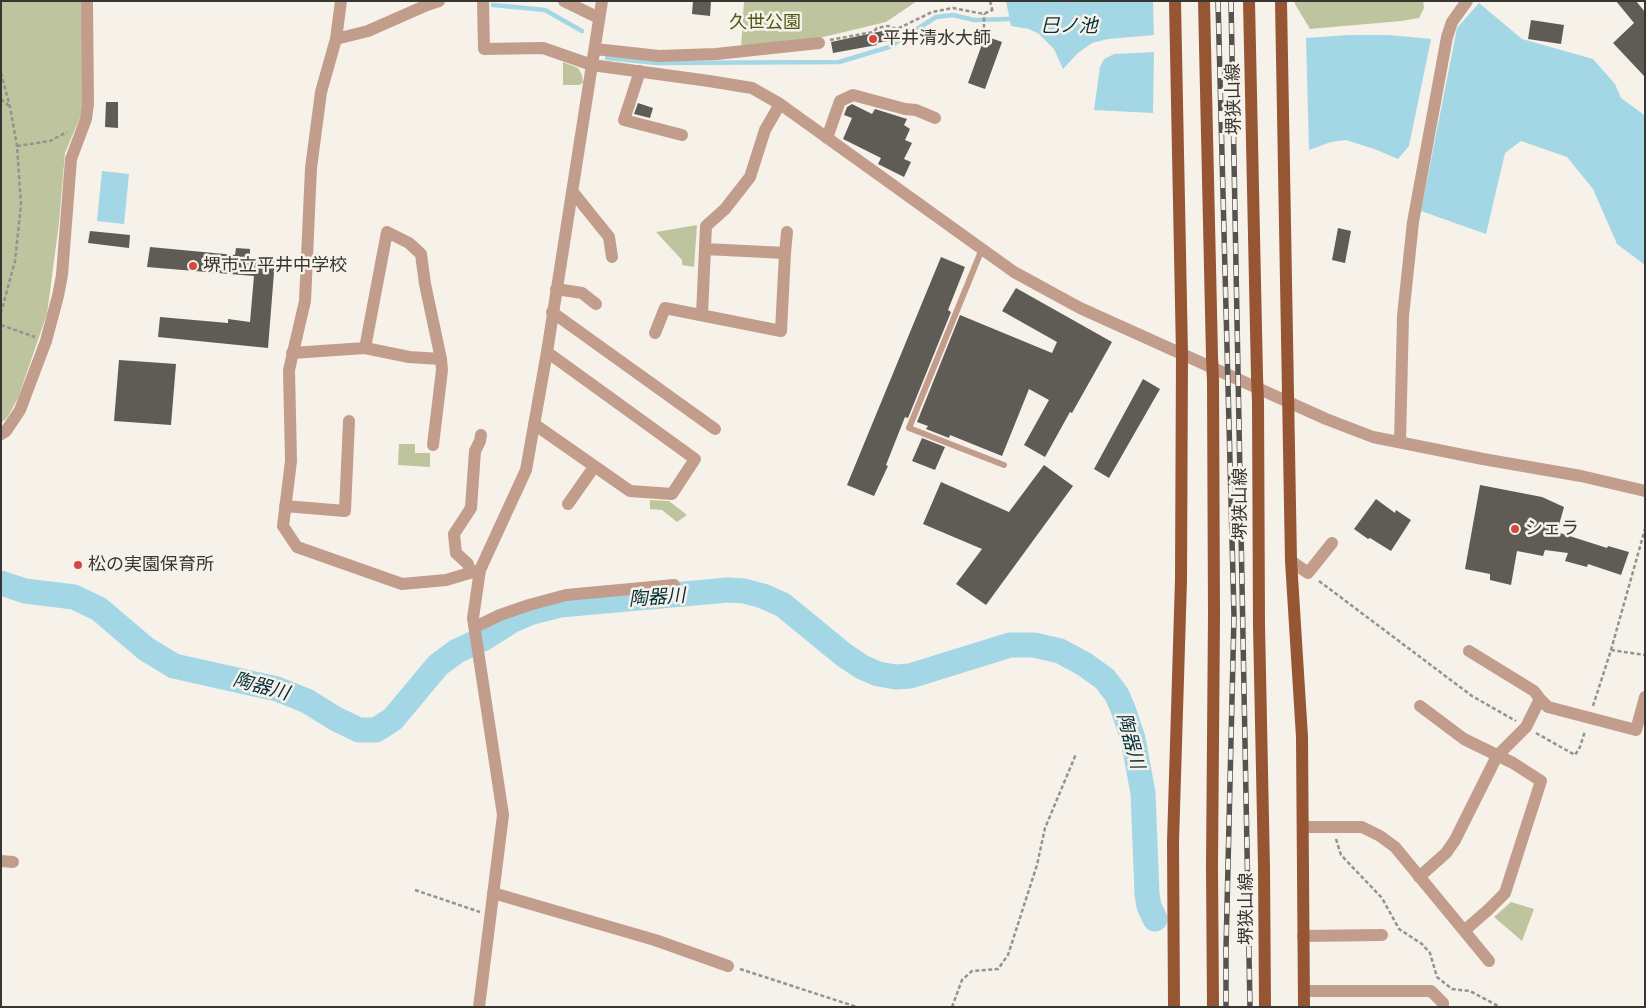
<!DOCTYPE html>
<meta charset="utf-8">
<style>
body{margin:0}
#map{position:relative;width:1646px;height:1008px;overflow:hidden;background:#f6f1e9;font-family:"Noto Sans",sans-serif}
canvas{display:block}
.frame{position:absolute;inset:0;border:2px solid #383633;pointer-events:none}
</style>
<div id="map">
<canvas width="1646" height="1008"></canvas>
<div class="frame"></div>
</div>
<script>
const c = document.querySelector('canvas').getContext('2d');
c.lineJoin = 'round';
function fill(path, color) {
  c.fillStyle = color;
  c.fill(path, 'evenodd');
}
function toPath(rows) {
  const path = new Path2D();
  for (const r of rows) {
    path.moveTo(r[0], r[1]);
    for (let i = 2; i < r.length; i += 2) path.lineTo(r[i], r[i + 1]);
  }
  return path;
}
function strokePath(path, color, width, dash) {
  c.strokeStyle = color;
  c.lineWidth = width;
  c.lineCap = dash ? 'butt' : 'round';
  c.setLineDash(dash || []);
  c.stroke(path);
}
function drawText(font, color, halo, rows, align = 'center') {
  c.font = font + ' "Noto Sans","Noto Sans JP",sans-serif';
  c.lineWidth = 5;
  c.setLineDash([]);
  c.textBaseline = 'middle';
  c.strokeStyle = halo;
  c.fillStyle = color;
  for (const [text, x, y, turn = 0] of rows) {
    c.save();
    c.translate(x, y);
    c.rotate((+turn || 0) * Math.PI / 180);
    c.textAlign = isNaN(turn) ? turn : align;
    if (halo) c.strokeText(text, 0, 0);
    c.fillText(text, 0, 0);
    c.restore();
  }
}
fill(toPath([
 [1,1,82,1,83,97,81,115,65,153,59,223,47,314,18,398,7,418,1,423],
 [744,1,917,1,886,22,815,39,741,48],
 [1295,1,1423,1,1424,8,1419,18,1401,21,1310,29,1295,4],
 [563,62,578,68,582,75,583,83,579,85,563,85],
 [697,225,694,267,682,265,682,260,656,232],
 [399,444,415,444,415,453,430,453,430,467,398,465],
 [650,500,669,501,687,515,677,522,662,510,650,509],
 [1511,902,1534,909,1522,941,1494,917]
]), '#bec59e');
fill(toPath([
 [1006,1,1153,1,1154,35,1108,39,1092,43,1078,53,1063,69,1054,49,1039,34,1029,29,1011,26],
 [1479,3,1522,39,1593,59,1615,84,1621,98,1643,114,1645,119,1645,265,1617,244,1593,189,1567,157,1521,141,1505,153,1486,234,1421,211,1457,28],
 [1348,35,1389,35,1431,39,1409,146,1398,159,1377,150,1346,140,1331,142,1309,150,1306,38],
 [1154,52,1153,113,1094,110,1100,67,1104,59,1114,54],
 [102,171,129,174,124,224,97,221]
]), '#a4d7e5');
strokePath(toPath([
 [493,5,545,10,582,31],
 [607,58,657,63,839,62,889,47,936,17,953,15,974,20,1009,19]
]), '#a4d7e5', 4.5);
strokePath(toPath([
 [1,583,25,591,74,597,99,609,146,649,174,666,277,689,307,701,336,719,359,730,376,730,393,719,438,665,457,651,483,639,513,620,532,612,560,605,728,590,744,591,763,596,783,605,844,655,862,667,878,674,896,677,910,676,1010,645,1034,645,1060,651,1084,664,1105,679,1117,695,1123,709,1133,739,1143,793,1147,894,1149,906,1155,919]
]), '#a4d7e5', 25);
fill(toPath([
 [693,1,711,1,710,16,692,14],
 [1616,1,1636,1,1645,12,1645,77,1613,43,1634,23],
 [1531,20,1564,25,1561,44,1528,39],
 [887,30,889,41,876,43,877,45,833,53,831,42],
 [985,36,1002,42,985,89,968,83],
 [106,102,118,102,118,128,105,127],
 [638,103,653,108,650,118,634,114],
 [852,104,872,114,875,109,907,119,904,125,910,129,905,140,912,143,904,159,911,162,904,177,878,164,881,158,843,139,852,118,844,115,847,107],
 [1338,228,1351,231,1345,263,1332,260],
 [90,231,130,235,129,248,88,243],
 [150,247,235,255,236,248,250,249,250,257,275,260,268,348,158,337,160,317,228,323,228,319,250,322,254,276,147,267],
 [941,257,965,267,948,310,951,312,908,418,905,417,886,465,888,466,874,496,847,485],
 [1016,288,1112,342,1072,413,1070,412,1045,457,1024,445,1049,400,1029,389,1002,456,950,435,949,438,926,429,928,426,917,422,960,315,1052,353,1057,342,1002,311],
 [119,360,176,364,171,425,114,421],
 [1143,379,1160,389,1109,478,1094,469],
 [922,438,945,447,935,470,912,461],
 [1044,465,1073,486,986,605,956,584,982,549,923,524,941,482,1009,512],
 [1480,485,1542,497,1564,507,1557,532,1607,548,1608,546,1629,552,1621,575,1588,564,1587,567,1565,561,1568,553,1545,550,1543,556,1517,551,1511,585,1490,580,1490,574,1465,569],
 [1376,499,1395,513,1396,510,1411,520,1391,551,1370,538,1368,539,1354,529]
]), '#5f5c55');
strokePath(toPath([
 [990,1,993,13],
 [984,28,984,14],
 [830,40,873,32,877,28,888,26,897,29,932,12,953,8,984,14,992,10],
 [1,73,10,107,17,146,21,205,15,261,1,313],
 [1,99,9,106],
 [17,146,50,141,67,132],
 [1,325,35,337],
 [1319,581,1472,696,1516,721],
 [1611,650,1645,655],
 [1593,706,1611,650,1645,529],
 [1536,733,1575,755,1580,747,1585,731],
 [1336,839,1341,855,1382,898,1399,929,1422,944,1430,953,1437,977,1452,989,1470,991,1500,1007],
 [415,890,480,912],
 [740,969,857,1007],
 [952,1007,962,980,972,971,998,969,1008,955,1037,865,1045,828,1076,754]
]), '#96928d', 2.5, [4, 2.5]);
strokePath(toPath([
 [982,249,909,428,1004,465]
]), '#c39d8b', 6);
strokePath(toPath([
 [341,1,336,39,321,92,311,168,305,301,289,370,291,461,283,526,297,547,402,584,446,580,480,570],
 [483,1,484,49,543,48,592,65,709,81,752,88,780,104,1014,272,1080,308,1326,419,1373,437,1483,459,1581,476,1645,491],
 [564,1,599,18],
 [336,39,368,31,427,5,439,1],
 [595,49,659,56,716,54,819,43],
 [640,71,624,120,682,135],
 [827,138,840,101,853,95,905,109,916,110,935,118],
 [572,191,609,237,612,257],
 [785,253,787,232],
 [556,289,582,293,596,304],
 [552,312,715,429],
 [702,315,706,226,725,209,750,177,765,130,780,104],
 [655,333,665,308,781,331,785,253,705,249],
 [365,348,387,232,409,243,421,254,425,284,441,359,442,370,433,445],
 [292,353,365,348,409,357,441,359],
 [534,424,630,491,672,494,695,459,547,352],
 [1,434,6,431,20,410,46,341,58,296,62,275,71,159,86,119,88,104,87,1],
 [1400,442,1403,316,1413,222,1447,37,1452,22,1467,1],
 [568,504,594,467],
 [285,506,345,511,349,421],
 [1291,561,1308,573,1332,543],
 [470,573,468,564,456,553,454,534,471,508,475,451,480,441,481,435],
 [475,627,500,615,529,605,566,595,674,585],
 [1540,699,1548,707,1636,730,1645,697],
 [1420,706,1464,739,1513,763,1541,781,1505,893,1488,910,1465,930],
 [1303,827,1362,827,1380,836,1395,847,1489,961],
 [1,861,13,862],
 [1419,877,1446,853,1455,840,1497,756,1526,727,1540,699,1534,691,1469,651],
 [493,893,655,940,728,966],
 [1303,936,1382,935],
 [1304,991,1431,991,1443,1003,1443,1007],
 [479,1007,503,815,473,618,480,570,526,470,547,352,602,1]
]), '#c39d8b', 12);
strokePath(toPath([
 [1204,1,1212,356],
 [1249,1,1257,376],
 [1281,1,1291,561,1302,737,1304,1007],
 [1213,382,1214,615,1212,867,1213,1007],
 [1258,402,1259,625,1264,867,1265,1007],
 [1174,1007,1173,842,1181,580,1182,354,1175,1]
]), '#965533', 12);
const rail = toPath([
 [1218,1,1234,616,1226,949,1226,1007],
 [1231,1,1250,1007]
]);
strokePath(rail, '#55534f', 5.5);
strokePath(rail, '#f6f1e9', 4, [11]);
strokePath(toPath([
 [1212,356,1213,382],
 [1257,376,1258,402]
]), '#965533', 12);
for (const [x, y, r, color] of [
 [873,39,5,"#d54741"],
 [193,266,5,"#d54741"],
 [1515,529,5,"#d54741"],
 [78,565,5,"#d54741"]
]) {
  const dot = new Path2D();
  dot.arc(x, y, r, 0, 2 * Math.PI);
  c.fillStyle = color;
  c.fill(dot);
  strokePath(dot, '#f6f1e9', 2);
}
drawText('18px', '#505818', '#f6f1e9', [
 ["久世公園",765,23]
]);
drawText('18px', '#383633', '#f6f1e9', [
 ["平井清水大師",883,39],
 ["堺市立平井中学校",203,266],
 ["シェラ",1525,529],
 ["松の実園保育所",88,565]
], 'left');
drawText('18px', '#383633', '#f6f1e9', [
 ["堺狭山線",1234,99,-91],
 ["堺狭山線",1241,504,-90],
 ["堺狭山線",1247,909,-90]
]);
drawText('italic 19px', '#00303a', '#f6f1e9', [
 ["巳ノ池",1069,27],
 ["陶器川",657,598,-4],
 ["陶器川",261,687,15],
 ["陶器川",1130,741,75]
]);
</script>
